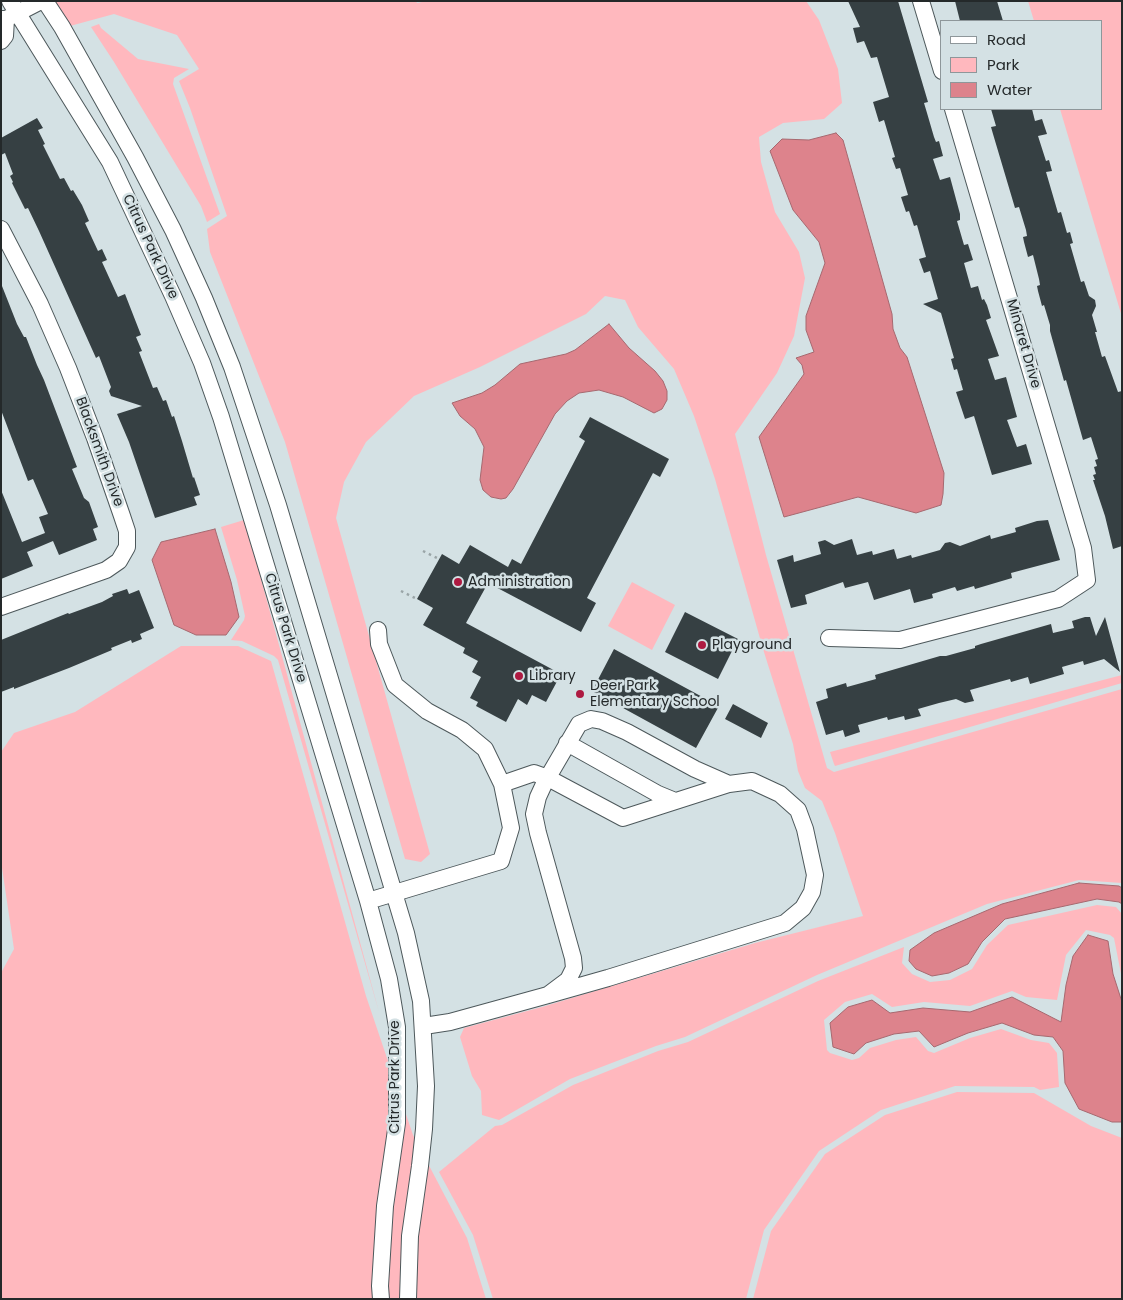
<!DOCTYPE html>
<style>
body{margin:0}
#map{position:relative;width:1123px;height:1300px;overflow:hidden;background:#d4e1e4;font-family:Poppins,sans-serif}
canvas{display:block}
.frame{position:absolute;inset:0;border:2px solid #24292a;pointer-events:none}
.legend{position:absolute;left:940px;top:20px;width:162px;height:90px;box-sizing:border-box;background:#d4e1e4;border:1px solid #8e979a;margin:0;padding:6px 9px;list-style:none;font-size:15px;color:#24292a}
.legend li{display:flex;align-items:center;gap:10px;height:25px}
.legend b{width:25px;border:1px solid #8e979a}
</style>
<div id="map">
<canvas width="1123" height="1300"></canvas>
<div class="frame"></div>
<ul class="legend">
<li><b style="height:6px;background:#fff"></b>Road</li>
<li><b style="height:14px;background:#ffb8be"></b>Park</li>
<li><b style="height:14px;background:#dd838c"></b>Water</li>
</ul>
</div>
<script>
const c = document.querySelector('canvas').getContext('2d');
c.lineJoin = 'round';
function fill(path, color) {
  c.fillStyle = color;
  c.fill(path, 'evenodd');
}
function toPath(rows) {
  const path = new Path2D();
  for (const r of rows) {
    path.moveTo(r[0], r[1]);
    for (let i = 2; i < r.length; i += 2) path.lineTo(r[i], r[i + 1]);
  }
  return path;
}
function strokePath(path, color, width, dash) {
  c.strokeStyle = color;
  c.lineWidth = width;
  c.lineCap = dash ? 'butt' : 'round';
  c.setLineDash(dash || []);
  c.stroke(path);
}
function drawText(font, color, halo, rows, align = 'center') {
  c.font = font + ' Poppins,sans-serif';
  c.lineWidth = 5;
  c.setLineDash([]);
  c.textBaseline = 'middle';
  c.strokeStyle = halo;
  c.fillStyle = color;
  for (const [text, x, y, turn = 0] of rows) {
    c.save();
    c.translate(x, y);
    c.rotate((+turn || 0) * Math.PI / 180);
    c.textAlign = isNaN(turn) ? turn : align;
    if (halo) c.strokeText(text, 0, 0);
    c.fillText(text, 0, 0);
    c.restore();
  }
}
fill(toPath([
 [44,1,416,1,417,3,427,1,806,1,819,20,838,69,842,103,824,119,783,123,759,137,761,162,775,212,799,252,805,278,794,336,777,373,735,434,766,555,827,768,834,772,1122,689,1122,883,1079,880,987,904,817,975,685,1037,656,1046,570,1079,499,1120,482,1115,481,1091,472,1076,460,1037,464,1028,542,1007,755,943,863,916,835,833,822,801,805,788,798,771,793,744,763,649,715,479,694,416,674,369,638,327,625,300,605,296,586,314,480,367,414,396,366,442,344,482,336,518,430,854,421,862,405,859,285,442,210,252,207,229,227,216,190,108,179,81,199,69,177,35,114,14,70,26],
 [1028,1,1122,1,1122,317,1060,109,1102,109,1102,21,1034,21],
 [99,24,101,28,138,59,189,69,174,78,173,84,220,214,207,222,201,206,114,62,91,27],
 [244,520,258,568,379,1012,278,660,274,656,242,641,231,640,244,620,245,616,237,580,221,527],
 [632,582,675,605,652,650,608,626],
 [181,646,238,646,271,661,366,996,413,1135,467,1238,486,1299,1,1299,1,973,14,949,1,861,1,752,14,733,75,712],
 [1122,675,1122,683,835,766,834,764,830,752],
 [1097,905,1116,907,1122,914,1122,979,1114,938,1110,935,1086,930,1066,955,1057,1000,1026,997,1012,991,970,1006,924,1002,892,1007,872,994,845,1002,824,1020,827,1050,830,1053,852,1060,859,1058,870,1048,896,1040,916,1037,928,1051,934,1053,970,1038,1001,1029,1031,1040,1049,1043,1057,1053,1059,1087,1040,1090,1034,1087,955,1086,881,1110,819,1151,764,1230,746,1299,493,1299,473,1235,439,1172,495,1126,502,1125,573,1085,658,1051,688,1042,818,981,904,947,902,963,912,974,930,982,950,980,972,969,987,945,1008,925],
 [957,1092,1034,1093,1091,1126,1122,1138,1122,1299,753,1299,771,1231,825,1154,885,1115]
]), '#ffb8be');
const water = toPath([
 [836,133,843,140,892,314,893,329,900,348,907,357,944,473,943,494,941,505,916,513,858,497,784,517,759,437,804,374,802,365,796,358,814,352,806,330,806,316,825,263,819,242,793,210,770,151,782,139,809,140,836,133],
 [609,324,629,348,655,371,663,381,667,391,667,400,662,409,654,413,623,397,599,390,579,393,567,401,555,414,513,489,506,498,501,499,491,497,483,490,480,480,484,447,475,429,460,416,452,403,482,393,495,385,520,364,566,354,575,350,609,324],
 [215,529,231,582,239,617,226,635,196,635,174,625,152,560,161,542,215,529],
 [1079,883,1119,886,1122,888,1122,904,1119,902,1097,899,1005,919,982,942,968,964,949,973,932,976,916,969,909,961,910,950,934,933,1002,904,1079,883],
 [1088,935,1108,941,1113,974,1122,1002,1122,1122,1112,1122,1079,1109,1065,1083,1063,1051,1053,1037,1034,1035,1002,1023,968,1033,934,1047,919,1031,894,1034,866,1043,854,1054,833,1047,830,1023,848,1007,872,1000,890,1013,923,1008,970,1012,1012,997,1061,1022,1066,985,1073,956,1088,935]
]);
fill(water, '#dd838c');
strokePath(water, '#a6686f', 1);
fill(toPath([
 [848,1,898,1,928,102,924,103,927,113,934,137,936,142,939,141,943,156,933,159,940,180,950,177,960,214,960,220,957,221,964,245,968,244,973,260,964,263,971,288,978,286,982,300,984,299,987,305,991,318,986,320,999,356,988,359,995,380,1006,377,1017,417,1007,420,1017,447,1026,444,1032,464,992,475,974,416,965,419,956,392,963,390,957,369,954,370,951,359,954,358,941,313,923,304,938,299,930,271,924,273,919,259,926,257,917,225,914,226,909,211,906,212,901,197,908,195,900,168,896,169,892,158,895,157,884,120,879,122,873,102,889,97,877,57,871,58,864,41,857,43,853,28,860,27],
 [955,1,997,1,1003,21,960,21],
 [991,109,1032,109,1035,121,1042,119,1047,134,1038,136,1046,161,1049,160,1052,171,1046,172,1058,213,1061,212,1067,233,1070,232,1073,243,1070,244,1081,282,1084,281,1089,296,1095,300,1096,306,1092,315,1097,332,1095,332,1102,357,1105,356,1118,392,1122,391,1122,546,1113,549,1105,516,1093,480,1095,480,1093,475,1096,474,1094,467,1097,466,1095,460,1098,459,1091,437,1083,440,1066,380,1064,381,1050,331,1050,325,1044,305,1042,306,1038,291,1037,286,1040,285,1039,279,1033,255,1028,257,1024,242,1023,237,1027,236,1026,230,1019,207,1015,208,993,134,991,127,996,126],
 [37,118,43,128,38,130,45,144,43,145,60,179,64,178,71,191,73,190,82,205,89,221,85,223,98,251,102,249,107,260,102,262,118,297,125,294,141,335,136,337,142,351,139,352,153,388,157,387,163,401,166,400,172,417,174,416,182,441,193,478,194,477,200,495,194,497,197,505,155,518,129,442,117,414,142,406,111,396,109,391,111,387,99,356,96,358,39,231,28,208,25,209,12,183,13,182,10,176,13,174,5,153,1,155,1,138],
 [2,286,17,324,24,337,26,337,37,365,44,380,77,467,72,469,84,498,89,502,98,527,93,529,97,540,59,555,53,541,27,552,33,566,1,579,1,490,22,542,45,533,39,517,48,514,33,479,28,481,1,410],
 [590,417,669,459,660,477,653,473,587,598,596,603,581,632,488,583,466,623,561,674,546,702,532,695,527,705,518,699,506,722,476,706,478,702,470,698,481,677,472,672,478,661,463,653,465,648,423,625,433,608,417,599,442,554,459,564,470,545,508,567,512,559,521,564,585,441,579,437],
 [1048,520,1060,560,1011,573,1012,578,975,589,974,586,957,591,955,587,932,594,933,598,914,603,910,589,874,600,868,582,845,588,843,582,805,595,807,604,791,608,777,560,793,555,794,562,821,554,818,542,825,540,834,545,852,539,857,555,872,551,873,555,894,549,897,559,911,555,912,558,940,550,945,543,950,542,960,546,990,535,991,539,1016,532,1015,528,1037,521],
 [127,589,129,594,139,590,154,628,140,634,142,639,132,643,131,640,111,648,112,650,69,668,14,689,14,687,1,692,1,640,68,613,69,614,102,602,113,596,112,594],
 [685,612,738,639,718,679,665,652],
 [1085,617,1090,617,1096,636,1105,617,1120,672,1104,659,1084,665,1083,661,1062,667,1064,674,1030,684,1028,677,1011,682,1010,679,970,690,974,701,965,703,956,699,939,703,918,709,921,716,905,720,904,716,888,720,887,717,858,725,860,732,845,737,843,730,826,735,816,702,828,698,826,689,846,683,847,687,876,679,875,675,940,656,946,656,975,648,975,646,981,644,1051,624,1053,633,1074,628,1072,621],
 [614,649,719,706,696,748,592,691],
 [733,704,768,723,761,738,725,719]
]), '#364043');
const minor = toPath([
 [10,1,110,162,173,296,202,363,221,417,368,901,389,979,397,1027,397,1123,385,1206,380,1286,381,1299],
 [45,1,62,27,135,157,173,230,204,298,232,367,278,505,406,933,421,1001,426,1086,424,1129,420,1166,410,1236,408,1299],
 [921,1,942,71],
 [1,19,6,19,41,1],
 [1,41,5,36,6,19],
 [1,229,40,304,68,368,95,438,122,516,127,531,127,547,119,561,106,570,1,607],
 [829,638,900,640,1058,599,1087,580,1083,548,953,109],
 [567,743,658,794,675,801],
 [502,784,534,773,548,778,623,818,729,784],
 [368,901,501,861,511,828,502,784,485,749,462,730,427,711,395,685,379,644,378,630],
 [424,1026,450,1022,548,995,608,978,785,923,803,908,812,892,815,875,805,829,798,810,780,794,752,781,729,784,695,769,627,732,602,721,591,719,579,724,544,784,538,797,534,814,538,833,573,958,574,968,568,980,548,995]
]);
strokePath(minor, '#4d585b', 18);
strokePath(toPath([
 [423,551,439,559],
 [401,591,417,599]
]), '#9aa5a7', 2.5, [2.5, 4]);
strokePath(minor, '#fff', 16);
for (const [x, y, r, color] of [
 [458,582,5,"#ae1a41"],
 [702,645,5,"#ae1a41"],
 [519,676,5,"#ae1a41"],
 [580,694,5,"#ae1a41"]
]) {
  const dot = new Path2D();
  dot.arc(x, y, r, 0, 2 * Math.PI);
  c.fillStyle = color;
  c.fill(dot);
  strokePath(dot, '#d4e1e4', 2);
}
drawText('14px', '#24292a', '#d4e1e4', [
 ["Citrus Park Drive",150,247,65],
 ["Minaret Drive",1023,344,74],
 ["Blacksmith Drive",99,452,70],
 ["Citrus Park Drive",285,628,73],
 ["Citrus Park Drive",395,1077,-90]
]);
drawText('14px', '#24292a', '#d4e1e4', [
 ["Administration",468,582],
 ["Playground",712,645],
 ["Library",529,676],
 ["Deer Park",590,686],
 ["Elementary School",590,702]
], 'left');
</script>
